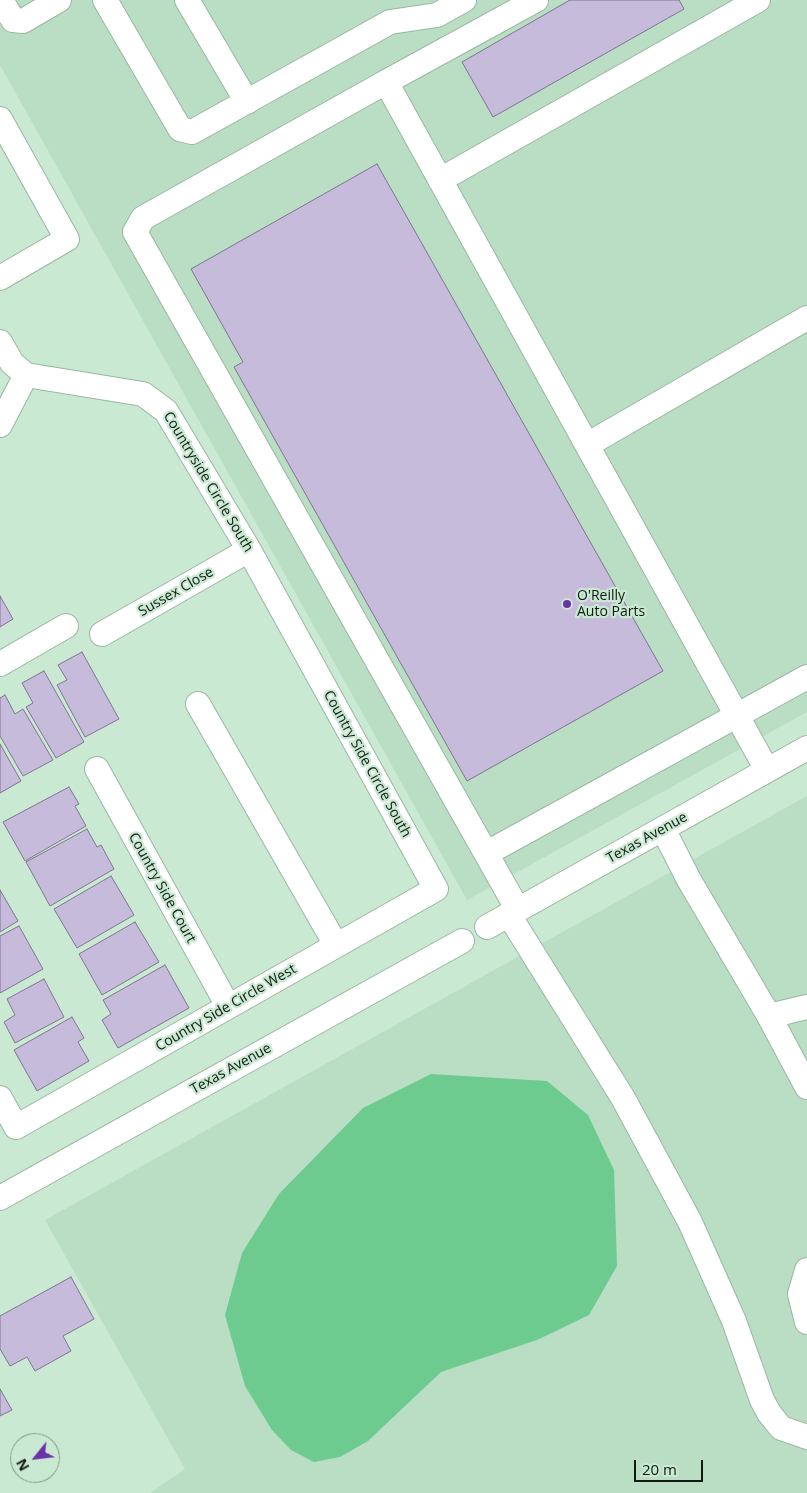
<!DOCTYPE html>
<style>
body{margin:0}
#map{position:relative;width:807px;height:1493px;overflow:hidden;background:#cae9d2;font-family:"Open Sans",sans-serif}
canvas{display:block}
.north{position:absolute;left:10px;top:1433px;width:50px;height:50px;box-sizing:border-box;background:#cae9d2;border:1px solid #7f9685;border-radius:50%;rotate:241deg;font-size:14px;font-weight:700;line-height:20px;text-align:center;color:#0f1a12}
.north::after{content:'';display:block;margin:auto;width:18px;height:22px;background:#6c33a9;clip-path:polygon(50% 0,100% 100%,50% 72%,0 100%)}
.scale{position:absolute;left:634px;top:1460px;width:69px;height:22px;box-sizing:border-box;border:2px solid #0f1a12;border-top:0;padding-left:6px;font-size:15px;line-height:18px;white-space:nowrap;color:#0f1a12;-webkit-text-stroke:4px #cae9d2;paint-order:stroke}
</style>
<div id="map">
<canvas width="807" height="1493"></canvas>
<div class="north">N</div>
<div class="scale">20 m</div>
</div>
<script>
const c = document.querySelector('canvas').getContext('2d');
c.lineJoin = 'round';
function fill(path, color) {
  c.fillStyle = color;
  c.fill(path, 'evenodd');
}
function toPath(rows) {
  const path = new Path2D();
  for (const r of rows) {
    path.moveTo(r[0], r[1]);
    for (let i = 2; i < r.length; i += 2) path.lineTo(r[i], r[i + 1]);
  }
  return path;
}
function strokePath(path, color, width, dash) {
  c.strokeStyle = color;
  c.lineWidth = width;
  c.lineCap = dash ? 'butt' : 'round';
  c.setLineDash(dash || []);
  c.stroke(path);
}
function drawText(font, color, halo, rows, align = 'center') {
  c.font = font + ' "Open Sans",sans-serif';
  c.lineWidth = 4.5;
  c.setLineDash([]);
  c.textBaseline = 'middle';
  c.strokeStyle = halo;
  c.fillStyle = color;
  for (const [text, x, y, turn = 0] of rows) {
    c.save();
    c.translate(x, y);
    c.rotate((+turn || 0) * Math.PI / 180);
    c.textAlign = isNaN(turn) ? turn : align;
    if (halo) c.strokeText(text, 0, 0);
    c.fillText(text, 0, 0);
    c.restore();
  }
}
fill(toPath([
 [0,0,807,0,807,712,467,900,0,65],
 [807,796,807,1493,150,1493,185,1469,45,1220]
]), '#b9dec3');
fill(toPath([
 [431,1074,547,1081,588,1115,614,1170,617,1266,589,1315,537,1340,441,1372,368,1441,340,1457,314,1462,291,1450,272,1430,245,1386,225,1315,242,1253,279,1194,363,1108]
]), '#6ecb8f');
const building = toPath([
 [570,0,679,0,684,9,493,117,462,62,570,0],
 [377,164,663,671,467,781,234,367,243,362,191,269,377,164],
 [0,596,13,619,0,627,0,596],
 [82,652,119,719,85,737,57,685,67,680,58,665,82,652],
 [44,671,84,742,56,758,26,707,33,703,22,683,44,671],
 [5,695,15,714,23,709,53,760,23,776,0,736,0,698,5,695],
 [0,744,21,781,0,793,0,744],
 [69,787,79,804,75,806,86,826,25,861,3,822,69,787],
 [87,829,97,847,101,845,114,869,50,906,26,862,87,829],
 [111,876,134,915,77,948,54,909,111,876],
 [0,890,18,921,0,932,0,890],
 [135,922,159,962,102,995,79,954,135,922],
 [19,926,43,969,0,993,0,936,19,926],
 [165,965,189,1008,118,1048,102,1020,111,1014,103,1000,165,965],
 [44,979,64,1017,15,1043,4,1022,15,1015,7,999,44,979],
 [72,1017,84,1038,78,1042,89,1061,37,1091,14,1050,72,1017],
 [71,1277,94,1319,63,1336,71,1351,35,1371,27,1357,10,1366,0,1349,0,1316,71,1277],
 [0,1389,12,1410,0,1416,0,1389]
]);
fill(building, '#c6bbda');
strokePath(building, '#7f7591', 1);
const minor = toPath([
 [1,0,13,20,23,21,59,0],
 [105,0,180,129,192,132,390,22,437,15,464,0],
 [187,0,247,102],
 [536,0,386,82,767,770],
 [386,82,143,218,135,232,518,910],
 [0,119,67,239,0,278],
 [440,180,758,0],
 [0,342,12,363,26,375,143,394,166,411,249,550,436,889,16,1127,0,1098],
 [0,425,26,375],
 [587,445,807,318],
 [102,634,249,550],
 [0,664,66,626],
 [198,704,336,945],
 [97,769,228,1006],
 [663,829,689,880,769,1016,807,1087],
 [487,853,807,677],
 [509,915,623,1098,690,1222,734,1321,762,1400,769,1413,781,1428,807,1437],
 [487,927,807,748],
 [769,1016,807,1007],
 [0,1198,462,941],
 [807,1270,800,1294,807,1322]
]);
strokePath(minor, '#99b7a2', 26);
strokePath(minor, '#fff', 24);
for (const [x, y, r, color] of [
 [567,604,5,"#6c33a9"]
]) {
  const dot = new Path2D();
  dot.arc(x, y, r, 0, 2 * Math.PI);
  c.fillStyle = color;
  c.fill(dot);
  strokePath(dot, '#cae9d2', 2);
}
drawText('14px', '#0f1a12', '#cae9d2', [
 ["Countryside Circle South",208,482,59],
 ["Sussex Close",176,592,-30],
 ["Country Side Circle South",367,764,61],
 ["Texas Avenue",647,838,-29],
 ["Country Side Court",162,888,61],
 ["Country Side Circle West",226,1008,-30],
 ["Texas Avenue",231,1069,-29]
]);
drawText('14px', '#0f1a12', '#cae9d2', [
 ["O'Reilly",577,596],
 ["Auto Parts",577,612]
], 'left');
</script>
